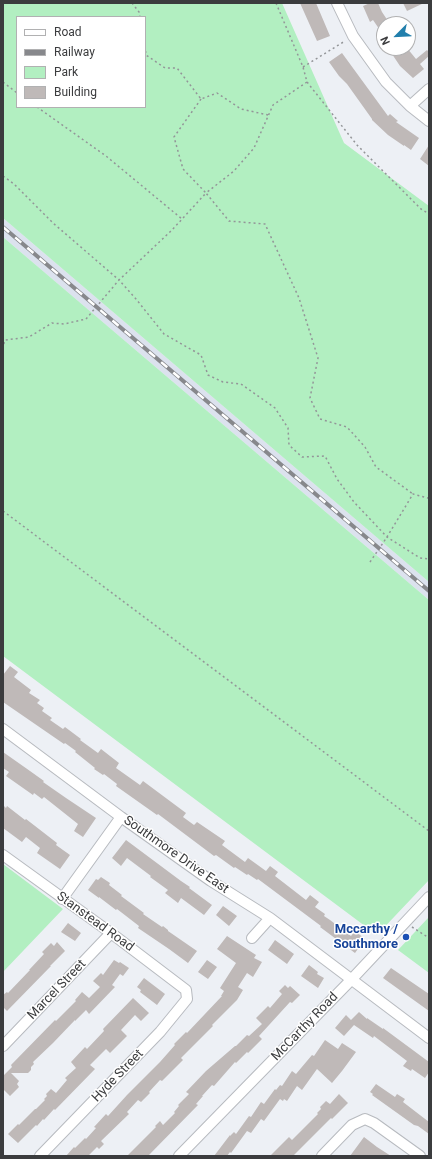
<!DOCTYPE html>
<style>
body{margin:0}
#map{position:relative;width:432px;height:1159px;overflow:hidden;background:#edf0f5;font-family:Roboto,sans-serif}
canvas{display:block}
.frame{position:absolute;inset:0;border:4px solid #3b3c3e;pointer-events:none}
.legend{position:absolute;left:16px;top:16px;width:130px;height:92px;box-sizing:border-box;background:#fff;border:1px solid #b1b1b2;margin:0;padding:5px 7px;list-style:none;font-size:12px;color:#3b3c3e}
.legend li{display:flex;align-items:center;gap:8px;height:20px}
.legend b{width:20px;border:1px solid #b1b1b2}
.north{position:absolute;left:376px;top:16px;width:40px;height:40px;box-sizing:border-box;background:#fff;border:1px solid #b1b1b2;border-radius:50%;rotate:246deg;font-size:11px;font-weight:700;line-height:16px;text-align:center;color:#3b3c3e}
.north::after{content:'';display:block;margin:auto;width:14px;height:18px;background:#227fac;clip-path:polygon(50% 0,100% 100%,50% 72%,0 100%)}
</style>
<div id="map">
<canvas width="432" height="1159"></canvas>
<div class="frame"></div>
<ul class="legend">
<li><b style="height:5px;background:#fff"></b>Road</li>
<li><b style="height:5px;background:#87888c"></b>Railway</li>
<li><b style="height:11px;background:#b2efc1"></b>Park</li>
<li><b style="height:11px;background:#bfb9b8"></b>Building</li>
</ul>
<div class="north">N</div>
</div>
<script>
const c = document.querySelector('canvas').getContext('2d');
c.lineJoin = 'round';
function fill(path, color) {
  c.fillStyle = color;
  c.fill(path, 'evenodd');
}
function toPath(rows) {
  const path = new Path2D();
  for (const r of rows) {
    path.moveTo(r[0], r[1]);
    for (let i = 2; i < r.length; i += 2) path.lineTo(r[i], r[i + 1]);
  }
  return path;
}
function strokePath(path, color, width, dash) {
  c.strokeStyle = color;
  c.lineWidth = width;
  c.lineCap = dash ? 'butt' : 'round';
  c.setLineDash(dash || []);
  c.stroke(path);
}
function drawText(font, color, halo, rows, align = 'center') {
  c.font = font + ' Roboto,sans-serif';
  c.lineWidth = 3;
  c.setLineDash([]);
  c.textBaseline = 'middle';
  c.strokeStyle = halo;
  c.fillStyle = color;
  for (const [text, x, y, turn = 0] of rows) {
    c.save();
    c.translate(x, y);
    c.rotate((+turn || 0) * Math.PI / 180);
    c.textAlign = isNaN(turn) ? turn : align;
    if (halo) c.strokeText(text, 0, 0);
    c.fillText(text, 0, 0);
    c.restore();
  }
}
fill(toPath([
 [3,218,429,582,429,600,3,237]
]), '#dce2ee');
fill(toPath([
 [3,3,282,3,344,143,429,206,429,582,3,218],
 [17,17,145,17,145,107,17,107],
 [3,237,429,600,429,880,377,935,3,656],
 [3,864,63,909,3,972],
 [429,917,429,973,398,950]
]), '#b2efc1');
fill(toPath([
 [300,3,316,3,330,36,317,41],
 [370,3,378,3,382,12,390,24,384,24,384,36,373,20,370,22,363,6],
 [403,3,424,3,407,11],
 [388,48,407,48,416,59,427,50,429,52,429,56,420,64,424,69,413,78,400,66],
 [342,53,388,116,390,114,398,121,396,122,419,138,411,150,404,145,404,146,388,135,372,120,372,119,347,84,339,76,329,62],
 [429,145,429,166,420,159],
 [10,666,18,672,14,677,31,690,29,693,40,700,37,703,44,708,42,711,52,718,50,720,63,729,65,727,81,739,80,740,98,753,101,749,119,763,116,768,140,785,143,781,186,813,183,817,194,825,197,822,225,841,222,845,245,862,248,858,266,871,270,866,278,872,275,876,306,900,310,895,319,902,315,907,325,914,324,916,330,920,351,936,355,931,365,939,355,953,320,927,321,926,258,879,257,880,248,874,247,875,235,867,234,868,216,855,214,856,158,814,157,815,116,786,117,784,104,774,103,775,94,769,95,768,75,752,76,751,65,743,64,744,3,702,3,675],
 [3,752,30,771,44,781,43,782,66,798,96,818,83,837,74,831,78,824,44,797,42,799,34,793,33,795,6,776,9,772,3,768],
 [3,805,6,808,7,806,25,820,26,819,57,843,56,845,70,855,60,869,37,853,40,848,26,837,22,842,3,828],
 [126,840,181,881,190,887,189,888,212,905,204,915,181,898,178,903,165,893,168,890,150,877,151,876,127,858,121,866,112,858],
 [101,877,110,883,109,885,122,895,121,896,144,913,143,914,162,927,163,926,168,930,168,931,197,951,188,963,169,949,138,928,139,926,117,909,116,910,99,897,99,898,88,890,96,879,98,880],
 [223,906,237,916,229,926,216,915],
 [68,923,81,933,75,941,61,932],
 [227,936,256,955,254,958,262,962,253,977,247,973,238,987,243,990,237,1000,212,1025,213,1026,181,1058,183,1060,162,1081,160,1080,149,1092,150,1093,141,1102,138,1100,127,1112,129,1114,101,1141,104,1144,99,1149,97,1147,88,1156,87,1155,85,1156,66,1156,74,1147,75,1148,85,1138,86,1139,96,1128,94,1127,106,1114,108,1116,127,1095,160,1062,175,1045,174,1044,186,1032,187,1033,222,996,221,996,224,991,220,988,236,963,217,949],
 [275,940,294,954,287,964,268,950],
 [57,942,65,951,50,966,51,966,7,1011,3,1007,3,995,7,992,8,993,30,970,29,970,44,954,42,952,51,943,54,946],
 [114,960,119,963,120,962,129,968,123,976,120,974,112,985,115,987,89,1014,86,1010,75,1021,75,1020,53,1043,33,1062,34,1064,31,1067,31,1070,28,1073,11,1073,19,1081,17,1084,19,1087,10,1096,3,1089,3,1076,12,1067,11,1065,55,1020,56,1021,76,1001,75,1000,82,992,89,998,100,987,93,981,101,973,103,975],
 [207,960,217,967,208,979,198,972],
 [309,965,318,972,317,974,324,978,318,988,301,976],
 [391,968,429,994,429,1011,383,978],
 [144,978,165,994,157,1005,140,992,141,990,137,987],
 [285,985,288,988,290,986,300,995,292,1003,290,1002,259,1036,262,1039,248,1053,247,1052,236,1063,235,1062,214,1086,212,1085,202,1096,203,1096,196,1104,198,1105,148,1156,127,1156,156,1127,155,1126,160,1121,163,1125,175,1113,174,1112,179,1106,178,1105,189,1094,186,1092,206,1071,235,1046,236,1046,247,1035,249,1036,262,1024,256,1018,268,1006,270,1008,282,994,279,991],
 [133,998,149,1013,141,1021,135,1015,121,1030,127,1036,110,1053,106,1049,90,1065,95,1069,55,1110,54,1109,44,1120,43,1119,37,1126,36,1125,18,1143,8,1134,18,1124,19,1125,35,1109,36,1109,45,1100,44,1099,47,1096,46,1094,51,1089,56,1093,67,1080,65,1078,76,1068,71,1062,85,1047,87,1049,104,1031,103,1029],
 [359,1012,367,1019,367,1018,383,1029,383,1028,429,1062,429,1072,425,1078,412,1069,411,1071,403,1066,407,1061,374,1036,373,1038,354,1025,344,1036,335,1028,346,1015,351,1020],
 [325,1040,338,1049,342,1043,356,1052,342,1071,332,1083,317,1069,302,1090,297,1086,287,1101,284,1099,283,1101,280,1099,264,1121,261,1119,251,1133,247,1131,231,1153,230,1152,227,1156,214,1156,230,1135,230,1136,234,1132,236,1134,249,1116,251,1117,261,1102,264,1104,275,1089,276,1090,280,1085,282,1086,292,1071,296,1074,312,1055,314,1056],
 [376,1084,395,1097,397,1094,405,1099,403,1102,429,1122,429,1134,418,1126,414,1125,372,1095,373,1094,370,1092],
 [339,1094,348,1103,332,1119,331,1118,293,1156,270,1156,289,1137,292,1140,318,1114,317,1113,321,1109,320,1107,326,1101,330,1104],
 [364,1137,377,1147,391,1156,350,1156]
]), '#bfb9b8');
const minor = toPath([
 [337,3,353,36,386,82,410,106,429,121],
 [410,106,429,89],
 [3,729,121,817,211,881,270,918,429,1038],
 [3,855,111,933,186,990,187,999,160,1032,40,1156],
 [62,899,121,817],
 [252,938,270,918],
 [3,1046,111,933],
 [179,1156,351,980,429,897],
 [322,1156,352,1125,365,1119,374,1123,420,1156]
]);
strokePath(minor, '#b7babf', 12);
strokePath(toPath([
 [132,3,139,12,140,17],
 [276,3,303,67,307,82,357,145,421,209,429,214],
 [145,46,146,55,165,68,177,68,201,99,217,93,241,109,268,115],
 [303,67,345,41],
 [3,82,17,93],
 [307,82,273,105,254,148,234,171,206,193,229,221,265,224,299,298,318,358,310,398,320,419,347,427,365,447,376,467,413,494],
 [201,99,174,137,183,169,206,193,172,230,119,280,136,299,164,334,201,355,208,375,223,382,241,384,275,408,288,428,289,445,302,457,325,456,337,479,354,502,387,537,420,558,429,559],
 [37,107,106,156,182,219],
 [3,176,14,184,53,223,119,280,86,319,64,324,52,323,29,337,5,340,3,347],
 [3,511,429,831],
 [370,562,387,537,413,494,428,498,429,499],
 [412,927,429,938]
]), '#939598', 1.5, [2, 3]);
strokePath(minor, '#fff', 10);
const rail = toPath([
 [3,227,429,591]
]);
strokePath(rail, '#87888c', 4);
strokePath(rail, '#fff', 2.5, [8]);
for (const [x, y, r, color] of [
 [406,937,4,"#1a4fb4"]
]) {
  const dot = new Path2D();
  dot.arc(x, y, r, 0, 2 * Math.PI);
  c.fillStyle = color;
  c.fill(dot);
  strokePath(dot, '#fff', 1.5);
}
drawText('13px', '#3b3c3e', '#fff', [
 ["Southmore Drive East",176,855,35],
 ["Stanstead Road",95,922,36],
 ["Marcel Street",57,990,-46],
 ["McCarthy Road",305,1027,-46],
 ["Hyde Street",118,1076,-46]
]);
drawText('bold 13px', '#164399', '#fff', [
 ["Mccarthy /",398,930],
 ["Southmore",398,945]
], 'right');
</script>
